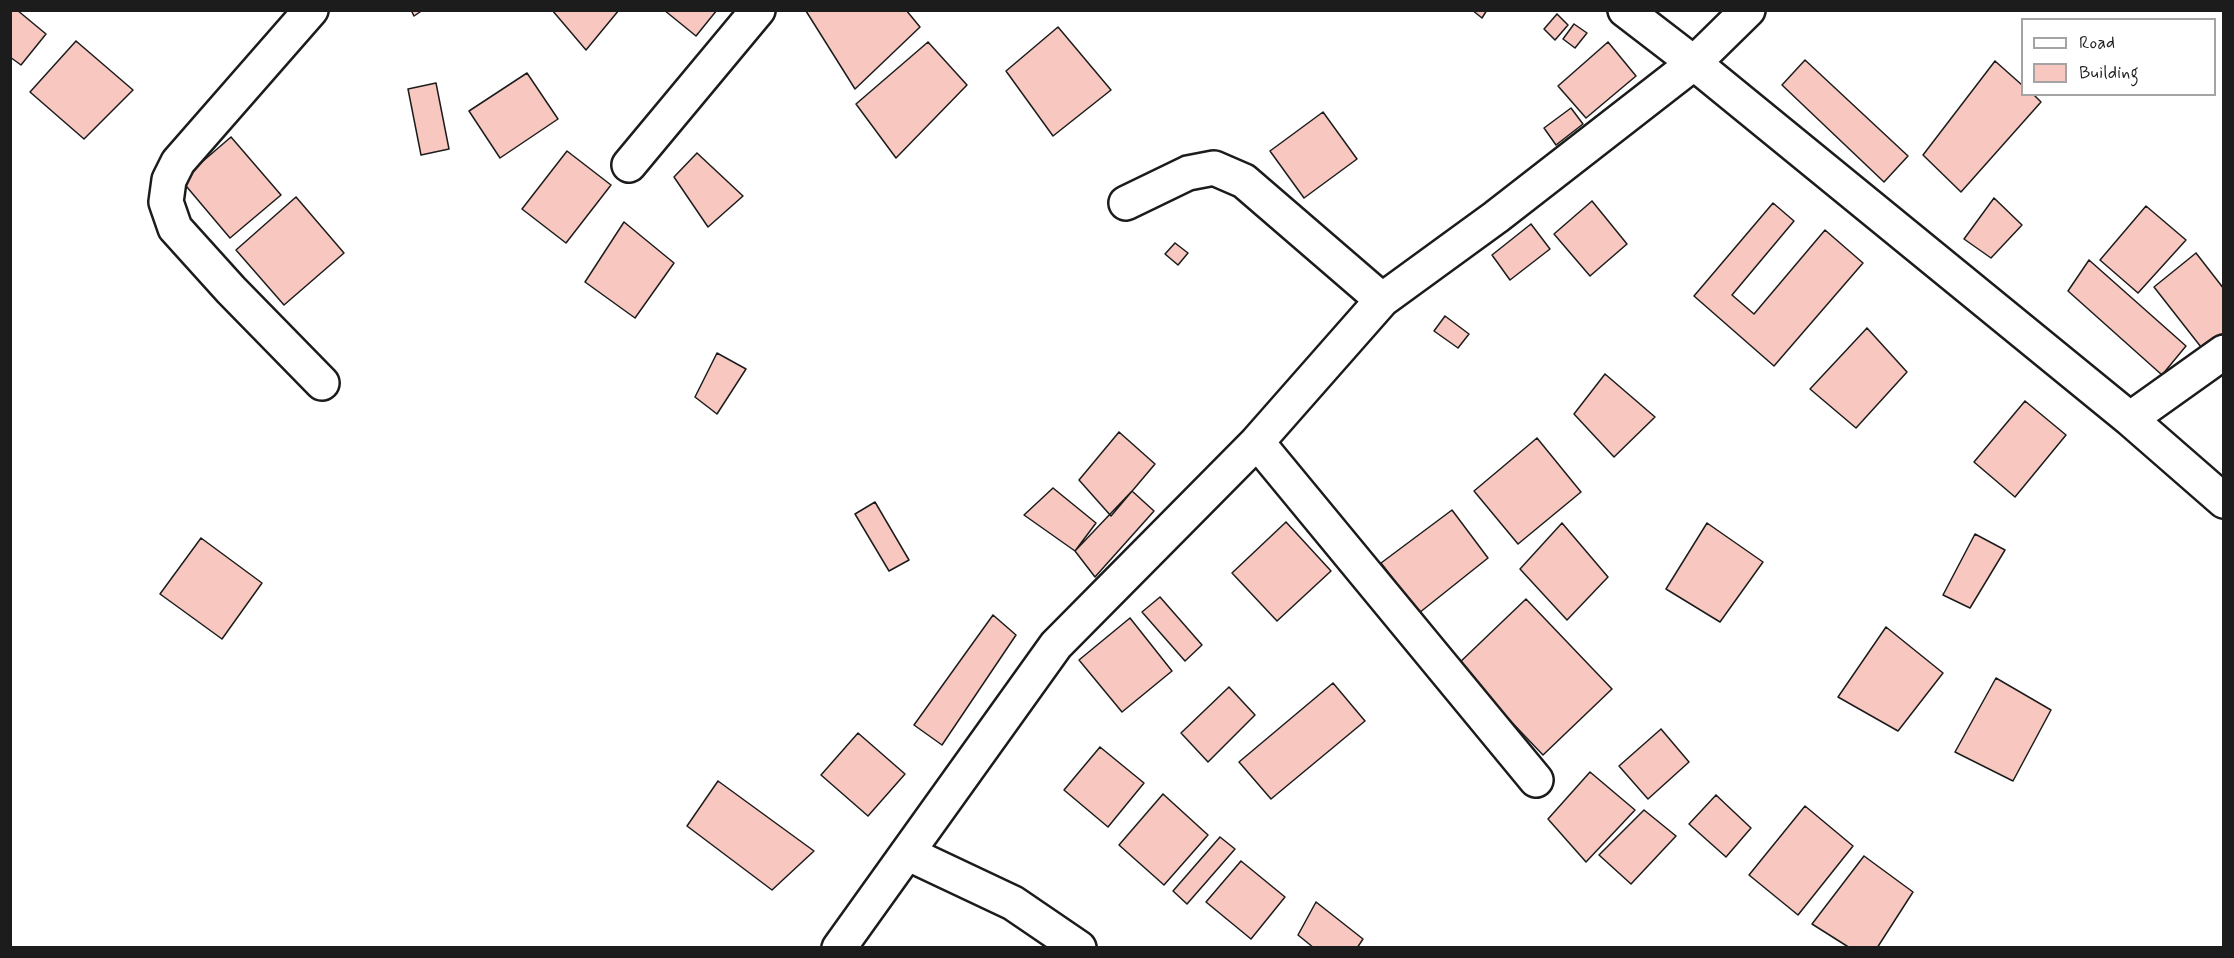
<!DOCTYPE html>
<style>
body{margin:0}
#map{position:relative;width:2234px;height:958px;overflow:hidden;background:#fff;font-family:Mynerve,sans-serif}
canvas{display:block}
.frame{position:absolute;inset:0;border:12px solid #1c1c1c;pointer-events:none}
.legend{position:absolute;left:2021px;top:18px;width:195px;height:78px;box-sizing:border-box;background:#fff;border:2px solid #a4a4a4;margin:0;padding:8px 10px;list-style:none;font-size:18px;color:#1c1c1c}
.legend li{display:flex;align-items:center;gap:12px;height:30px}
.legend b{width:30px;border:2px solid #a4a4a4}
</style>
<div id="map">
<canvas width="2234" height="958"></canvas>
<div class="frame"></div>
<ul class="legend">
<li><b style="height:8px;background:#fff"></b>Road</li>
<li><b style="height:16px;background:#f8c8c0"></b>Building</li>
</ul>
</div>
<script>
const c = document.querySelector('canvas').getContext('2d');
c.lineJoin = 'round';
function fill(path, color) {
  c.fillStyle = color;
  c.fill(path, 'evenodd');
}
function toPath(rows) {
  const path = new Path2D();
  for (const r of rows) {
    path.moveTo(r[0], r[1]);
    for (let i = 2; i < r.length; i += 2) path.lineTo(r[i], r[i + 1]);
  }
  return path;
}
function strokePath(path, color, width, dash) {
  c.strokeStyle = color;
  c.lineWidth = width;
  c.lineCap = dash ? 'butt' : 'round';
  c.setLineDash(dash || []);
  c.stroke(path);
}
const building = toPath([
 [10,10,17,10,46,34,21,65,10,57,10,10],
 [411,10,423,10,414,16,411,10],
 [552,10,619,10,586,50,552,10],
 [664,10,717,10,696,36,664,10],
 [906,10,920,27,855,89,806,11,906,10],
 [1472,10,1487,10,1482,18,1472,10],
 [1557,14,1568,25,1555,40,1544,29,1557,14],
 [1574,24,1587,33,1575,48,1563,39,1574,24],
 [1058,27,1111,90,1053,136,1006,71,1058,27],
 [76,41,133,90,84,139,30,92,76,41],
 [928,42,967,85,896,158,856,104,928,42],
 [1608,42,1636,76,1586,118,1558,86,1608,42],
 [1805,60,1908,156,1884,182,1782,85,1805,60],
 [1995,61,2022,85,2022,94,2033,94,2041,102,1961,192,1923,155,1995,61],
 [527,73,558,119,500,158,469,111,527,73],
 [436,83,449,149,421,155,408,89,436,83],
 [1571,108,1583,124,1556,145,1544,128,1571,108],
 [1323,112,1357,159,1304,198,1270,151,1323,112],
 [231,137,281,195,230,238,181,180,231,137],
 [567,151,611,185,566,243,522,209,567,151],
 [697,153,743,196,708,227,674,177,697,153],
 [296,197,344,253,284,305,236,250,296,197],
 [1994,198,2022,225,1991,258,1964,239,1994,198],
 [1592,201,1627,244,1590,276,1554,234,1592,201],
 [1773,203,1794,221,1732,295,1754,314,1825,230,1863,263,1774,366,1694,296,1773,203],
 [2146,206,2186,240,2138,293,2100,260,2146,206],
 [624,222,674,263,635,318,585,282,624,222],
 [1531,224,1550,249,1510,280,1492,255,1531,224],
 [1175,243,1188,253,1178,265,1165,254,1175,243],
 [2196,253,2224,289,2224,333,2201,347,2154,287,2196,253],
 [2089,260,2186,346,2162,375,2068,291,2089,260],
 [1445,316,1469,334,1458,348,1434,331,1445,316],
 [1867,328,1907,372,1856,428,1810,389,1867,328],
 [717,353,746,369,717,414,695,397,717,353],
 [1605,374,1655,417,1614,457,1574,414,1605,374],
 [2025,401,2066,435,2015,497,1974,462,2025,401],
 [1119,432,1155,464,1111,516,1079,480,1119,432],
 [1537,438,1581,492,1518,544,1474,491,1537,438],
 [1053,488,1096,523,1075,551,1024,515,1053,488],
 [1132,491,1154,511,1095,577,1075,551,1132,491],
 [875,502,909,560,889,571,855,514,875,502],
 [1452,510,1488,558,1419,613,1381,563,1452,510],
 [1286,522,1331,571,1277,621,1232,573,1286,522],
 [1562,523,1608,577,1567,620,1520,569,1562,523],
 [1707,523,1763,562,1720,622,1666,589,1707,523],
 [1975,534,2005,550,1970,608,1943,595,1975,534],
 [201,538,262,583,222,639,160,594,201,538],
 [1160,597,1202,645,1185,661,1142,612,1160,597],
 [1526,599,1612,689,1543,755,1457,665,1526,599],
 [993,615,1016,635,942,745,914,725,993,615],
 [1130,618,1172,671,1122,712,1079,660,1130,618],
 [1886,627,1943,673,1898,731,1838,697,1886,627],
 [1996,678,2051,710,2013,781,1955,752,1996,678],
 [1333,683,1365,721,1271,799,1239,762,1333,683],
 [1229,687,1255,715,1208,762,1181,733,1229,687],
 [1661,729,1689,762,1648,799,1619,766,1661,729],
 [858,733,905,774,868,816,821,775,858,733],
 [1100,747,1144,783,1108,827,1064,790,1100,747],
 [1590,772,1635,810,1586,862,1548,819,1590,772],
 [718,781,814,851,772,890,687,826,718,781],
 [1163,794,1208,835,1164,885,1119,845,1163,794],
 [1716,795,1751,828,1726,857,1689,824,1716,795],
 [1805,806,1853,846,1798,915,1749,875,1805,806],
 [1644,810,1676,836,1631,884,1599,855,1644,810],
 [1220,837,1235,849,1187,904,1173,891,1220,837],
 [1864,856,1913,892,1877,948,1850,948,1812,924,1864,856],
 [1241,861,1285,897,1251,939,1206,902,1241,861],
 [1316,902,1363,939,1357,948,1314,948,1298,935,1316,902]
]);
fill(building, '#f8c8c0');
strokePath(building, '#1c1c1c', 1.5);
const street = toPath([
 [311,10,178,162,169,180,166,202,175,228,231,290,322,383],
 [1625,10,1694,63,2130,419,2224,501],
 [629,165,758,10],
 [1126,203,1188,173,1214,168,1244,181,1382,300],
 [2130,419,2224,352],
 [1257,442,1536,780],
 [907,853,1013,903,1079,948],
 [839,948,1056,645,1257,442,1382,300,1496,217,1694,63,1748,10]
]);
strokePath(street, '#1c1c1c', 38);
strokePath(street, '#fff', 33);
</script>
